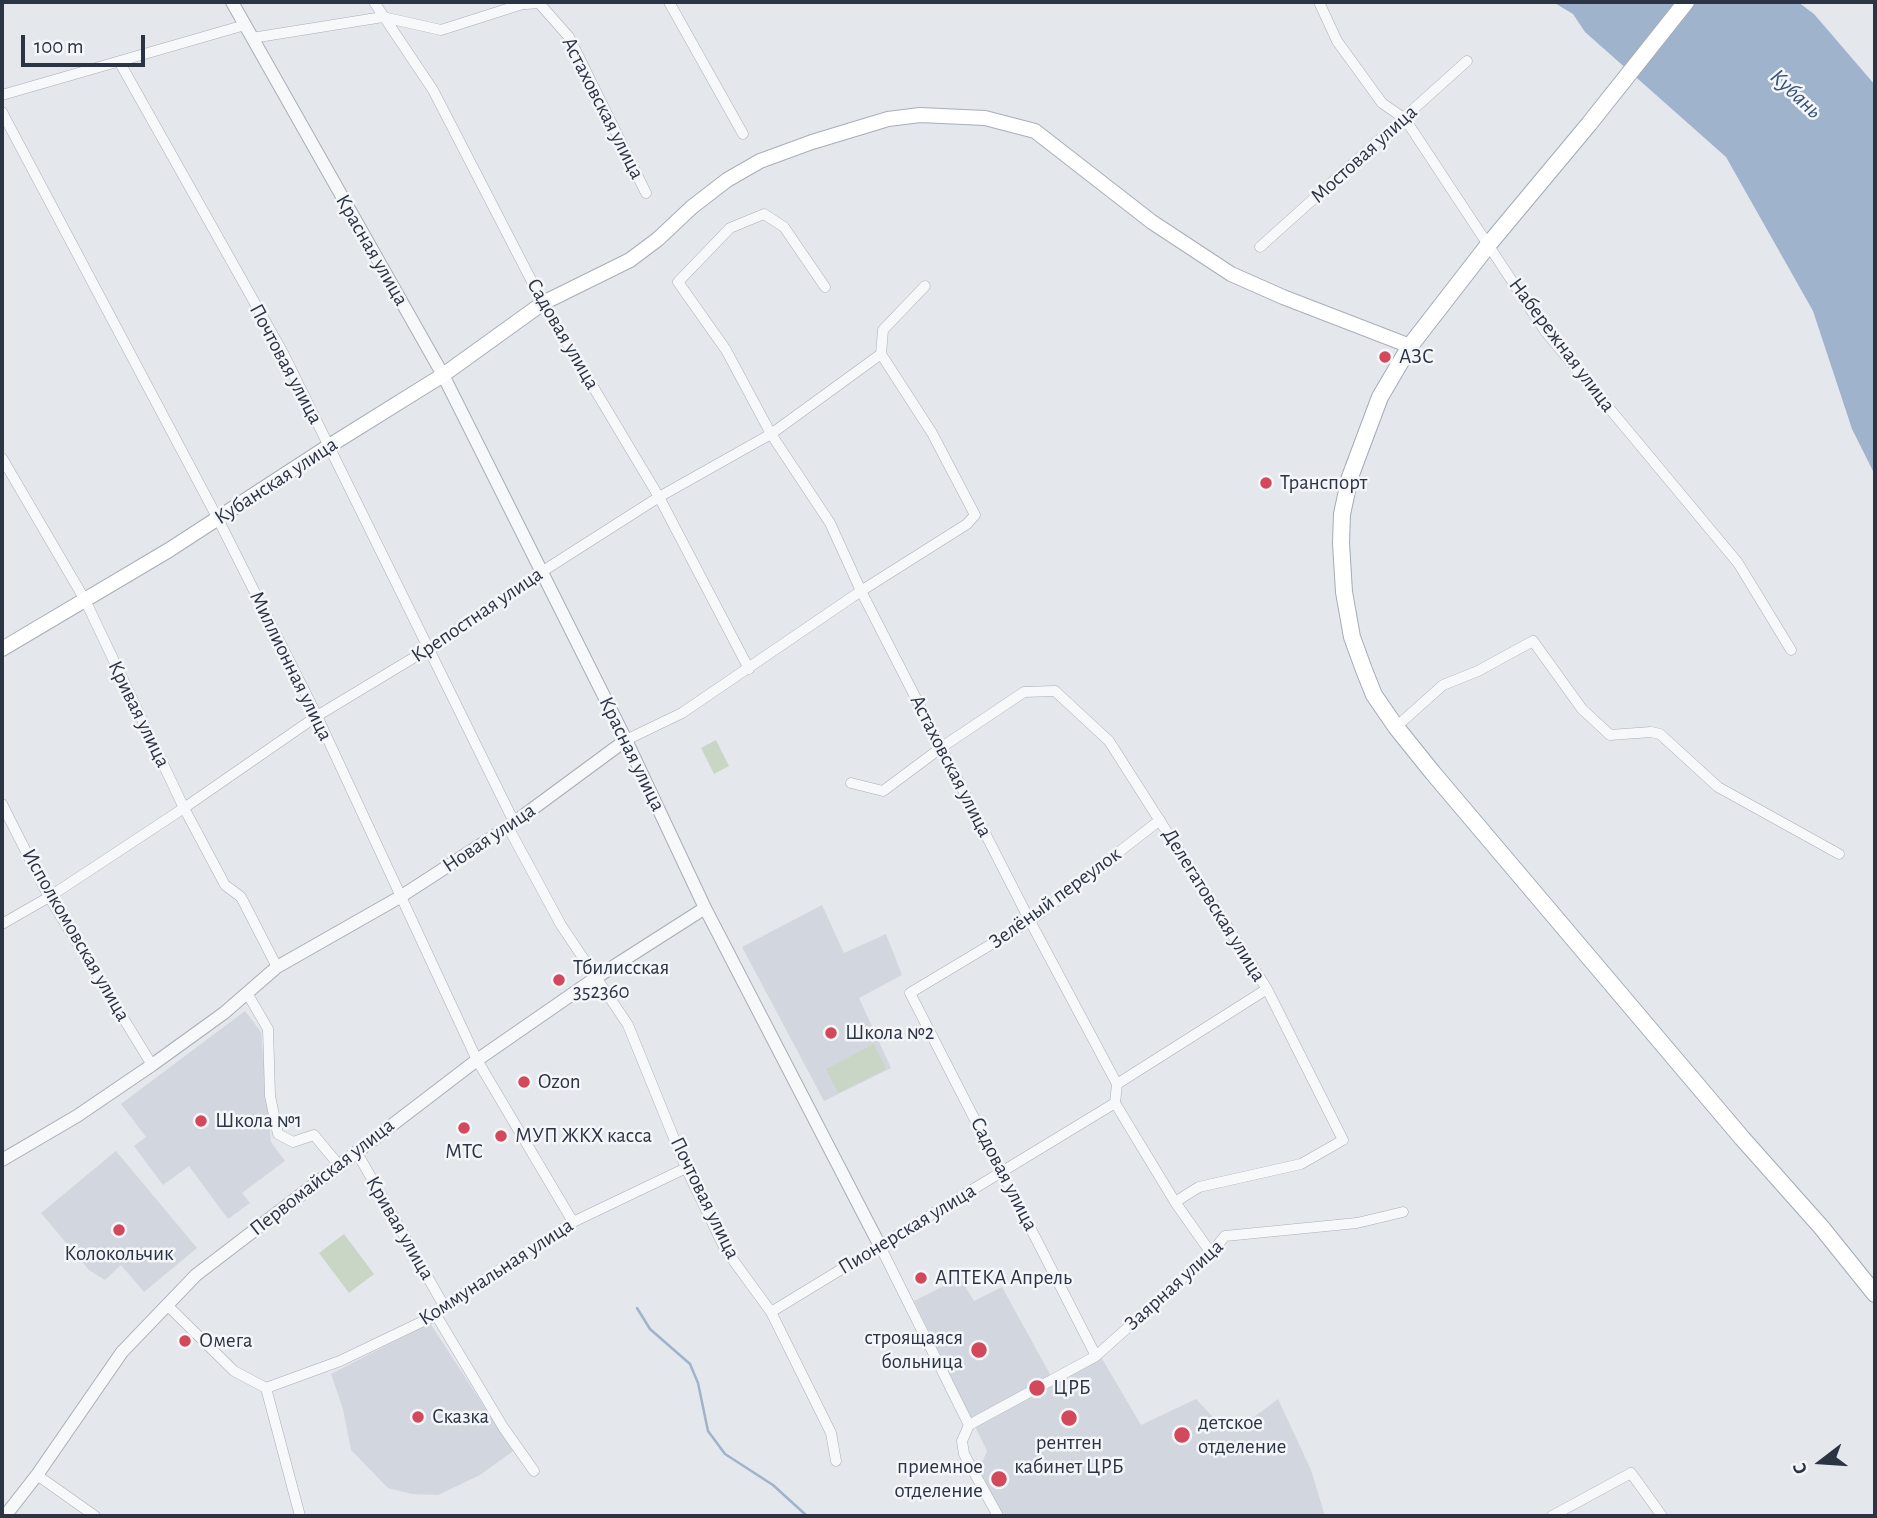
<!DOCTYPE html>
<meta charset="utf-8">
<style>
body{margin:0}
#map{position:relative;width:1877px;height:1518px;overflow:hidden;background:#e4e7ec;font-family:"Alegreya Sans",sans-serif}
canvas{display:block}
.frame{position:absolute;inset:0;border:4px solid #2b3445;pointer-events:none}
.north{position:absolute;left:1786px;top:1427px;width:70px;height:70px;-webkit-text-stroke:5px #f4f6f9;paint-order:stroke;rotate:253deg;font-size:19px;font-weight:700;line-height:28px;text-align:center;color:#2b3445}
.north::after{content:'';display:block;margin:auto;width:24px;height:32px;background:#2b3445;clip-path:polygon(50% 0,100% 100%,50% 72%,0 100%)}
.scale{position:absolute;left:21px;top:35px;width:124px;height:32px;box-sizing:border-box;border:4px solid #2b3445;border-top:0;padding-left:9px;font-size:21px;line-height:24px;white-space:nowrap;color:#2b3445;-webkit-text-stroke:5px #f4f6f9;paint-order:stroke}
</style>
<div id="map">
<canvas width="1877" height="1518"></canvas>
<div class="frame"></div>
<div class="north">С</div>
<div class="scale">100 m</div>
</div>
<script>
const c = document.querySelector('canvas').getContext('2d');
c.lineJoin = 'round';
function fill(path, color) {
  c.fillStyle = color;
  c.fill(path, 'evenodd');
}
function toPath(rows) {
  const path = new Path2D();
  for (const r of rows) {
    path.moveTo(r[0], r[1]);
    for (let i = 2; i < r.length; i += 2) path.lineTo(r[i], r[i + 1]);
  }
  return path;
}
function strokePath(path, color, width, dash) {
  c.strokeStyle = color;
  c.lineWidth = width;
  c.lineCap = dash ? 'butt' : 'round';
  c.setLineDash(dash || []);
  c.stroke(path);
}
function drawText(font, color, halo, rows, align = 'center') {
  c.font = font + ' "Alegreya Sans",sans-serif';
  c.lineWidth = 5;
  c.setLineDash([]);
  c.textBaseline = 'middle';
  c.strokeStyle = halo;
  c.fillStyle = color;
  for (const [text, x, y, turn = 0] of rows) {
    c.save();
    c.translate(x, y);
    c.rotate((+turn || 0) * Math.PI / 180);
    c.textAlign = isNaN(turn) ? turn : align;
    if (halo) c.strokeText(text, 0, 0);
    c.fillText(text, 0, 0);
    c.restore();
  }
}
fill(toPath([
 [822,905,844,953,886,934,902,975,859,998,891,1068,824,1101,742,947],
 [245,1011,261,1032,271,1142,285,1161,242,1193,250,1203,228,1219,189,1166,163,1185,134,1146,146,1137,121,1104],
 [116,1151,197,1248,144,1292,121,1265,105,1280,89,1270,41,1213],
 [960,1278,974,1301,1002,1287,1051,1376,1101,1357,1141,1425,1196,1399,1224,1429,1254,1417,1278,1399,1311,1470,1325,1516,1004,1516,995,1505,978,1472,987,1451,914,1301],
 [430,1323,513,1451,480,1475,438,1495,412,1494,388,1488,351,1450,343,1409,331,1374]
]), '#d2d6de');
fill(toPath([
 [716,740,729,766,714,774,701,748],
 [874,1044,886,1069,838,1093,826,1069],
 [344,1234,374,1274,349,1293,319,1253]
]), '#c9d6c5');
fill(toPath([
 [1553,2,1798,2,1814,14,1875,85,1875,475,1852,429,1813,311,1726,157,1585,32,1573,14]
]), '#9fb4cc');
strokePath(toPath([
 [637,1308,650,1329,690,1364,698,1383,708,1431,725,1454,773,1485,807,1516]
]), '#9fb4cc', 2.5);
const minor = toPath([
 [374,2,433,90,543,303,659,497,749,669],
 [669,2,743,134],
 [1319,2,1337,41,1382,103,1405,119,1545,331,1738,563,1791,650],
 [526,4,539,3,569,37,646,193],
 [252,38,383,17,441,30,529,2],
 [120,63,283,353,514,822],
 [2,95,245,25],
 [2,112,218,519,317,716,477,1060,573,1222],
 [1260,247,1467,61],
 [825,287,784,227,764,214,730,228,678,282,726,350,771,434,830,523,861,591,1030,921,1117,1084,1115,1103,1175,1202,1211,1253],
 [2,458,85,600,184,808,225,885,241,897,277,967],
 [1396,727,1443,685,1478,671,1533,641,1582,709,1610,735,1651,732,1660,734,1718,787,1839,854],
 [626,740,682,713,861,591,967,524,975,515,932,433,881,354],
 [851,783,883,791,942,747,1024,692,1055,691,1109,741,1267,989,1343,1140,1301,1164,1199,1187,1175,1202],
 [2,804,49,897,152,1065],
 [508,827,561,925,628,1025,686,1168,725,1249,771,1312,831,1433,836,1461],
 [2,924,49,897,184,808,317,716,428,649,543,571,659,497,771,434,881,354,883,330,925,286],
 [247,993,268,1029,270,1096,278,1134,293,1142,314,1135,338,1164],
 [1117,1084,1267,989],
 [356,1151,444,1306],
 [880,1246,969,1425,962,1441,964,1454,998,1516],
 [167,1305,234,1371,266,1388,340,1361,436,1315,444,1306,573,1222,686,1168],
 [771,1312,1115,1103],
 [436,1315,503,1427,534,1471],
 [1096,1356,910,993,1030,921,1160,820],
 [266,1388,300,1516],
 [969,1425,1096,1356,1211,1253,1225,1236,1357,1223,1403,1212],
 [37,1475,95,1516],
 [1552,1516,1631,1473,1662,1516]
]);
const tertiary = toPath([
 [232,2,443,375,626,740,705,908,880,1246],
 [2,1160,77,1116,152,1065,224,1013,277,967,400,897,508,827,626,740],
 [5,1516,37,1475,122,1352,196,1275,477,1060,597,977,705,908]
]);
const secondary = toPath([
 [2,649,169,550,329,446,443,375,543,303,630,260,658,239,692,207,727,180,760,161,812,142,888,119,920,115,985,118,1035,131,1152,222,1231,274,1283,297,1410,346]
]);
const primary = toPath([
 [1686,2,1589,124,1489,244,1410,346,1380,397,1350,477,1342,514,1341,543,1344,592,1352,637,1364,670,1374,695,1396,727,1433,773,1742,1138,1822,1228,1875,1294]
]);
strokePath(minor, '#a9aeb7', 11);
strokePath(tertiary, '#a9aeb7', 14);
strokePath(secondary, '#a9aeb7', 16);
strokePath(primary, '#a3abb8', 18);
strokePath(minor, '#f7f8fa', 10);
strokePath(tertiary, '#f7f8fa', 12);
strokePath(secondary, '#fff', 14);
strokePath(primary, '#fff', 16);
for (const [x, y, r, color] of [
 [1385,357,7,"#d1495b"],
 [1266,483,7,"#d1495b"],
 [559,980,7,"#d1495b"],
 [831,1033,7,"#d1495b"],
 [524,1082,7,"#d1495b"],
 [201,1121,7,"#d1495b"],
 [464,1128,7,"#d1495b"],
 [501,1136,7,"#d1495b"],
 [119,1230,7,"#d1495b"],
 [921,1278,7,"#d1495b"],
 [185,1341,7,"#d1495b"],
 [979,1350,9,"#d1495b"],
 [1037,1388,9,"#d1495b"],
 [418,1417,7,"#d1495b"],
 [1069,1418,9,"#d1495b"],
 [1182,1435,9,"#d1495b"],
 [999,1479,9,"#d1495b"]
]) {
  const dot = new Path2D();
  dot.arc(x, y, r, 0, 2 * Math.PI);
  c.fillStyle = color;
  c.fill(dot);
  strokePath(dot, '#f4f6f9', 2.5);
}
drawText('21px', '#2b3445', '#f4f6f9', [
 ["Астаховская улица",603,108,63],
 ["Мостовая улица",1364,154,-42],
 ["Красная улица",372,250,60],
 ["Садовая улица",563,334,60],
 ["Набережная улица",1562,345,53],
 ["Почтовая улица",286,364,62],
 ["Кубанская улица",276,481,-33],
 ["Крепостная улица",477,615,-34],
 ["Миллионная улица",291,666,64],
 ["Кривая улица",139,714,64],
 ["Красная улица",632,754,64],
 ["Астаховская улица",951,766,63],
 ["Новая улица",489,838,-34],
 ["Зелёный переулок",1055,898,-36],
 ["Делегатовская улица",1214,905,58],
 ["Исполкомовская улица",76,935,60],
 ["Садовая улица",1004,1174,63],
 ["Первомайская улица",322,1177,-38],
 ["Почтовая улица",705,1198,64],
 ["Кривая улица",400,1228,60],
 ["Пионерская улица",907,1229,-31],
 ["Коммунальная улица",496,1272,-33],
 ["Заярная улица",1174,1285,-42]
]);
drawText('21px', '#2b3445', '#f4f6f9', [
 ["АЗС",1399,357],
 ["Транспорт",1280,483],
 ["Тбилисская",573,968],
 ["352360",573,992],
 ["Школа №2",845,1033],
 ["Ozon",538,1082],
 ["Школа №1",215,1121],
 ["МУП ЖКХ касса",515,1136],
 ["МТС",464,1152,"center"],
 ["Колокольчик",119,1254,"center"],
 ["АПТЕКА Апрель",935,1278],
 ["строящаяся",963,1338,"right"],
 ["больница",963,1362,"right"],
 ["Омега",199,1341],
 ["ЦРБ",1053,1388],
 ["Сказка",432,1417],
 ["детское",1198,1423],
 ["отделение",1198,1447],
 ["рентген",1069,1443,"center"],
 ["кабинет ЦРБ",1069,1467,"center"],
 ["приемное",983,1467,"right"],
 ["отделение",983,1491,"right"]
], 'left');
drawText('italic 23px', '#34527a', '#f4f6f9', [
 ["Кубань",1796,94,43]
]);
</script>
